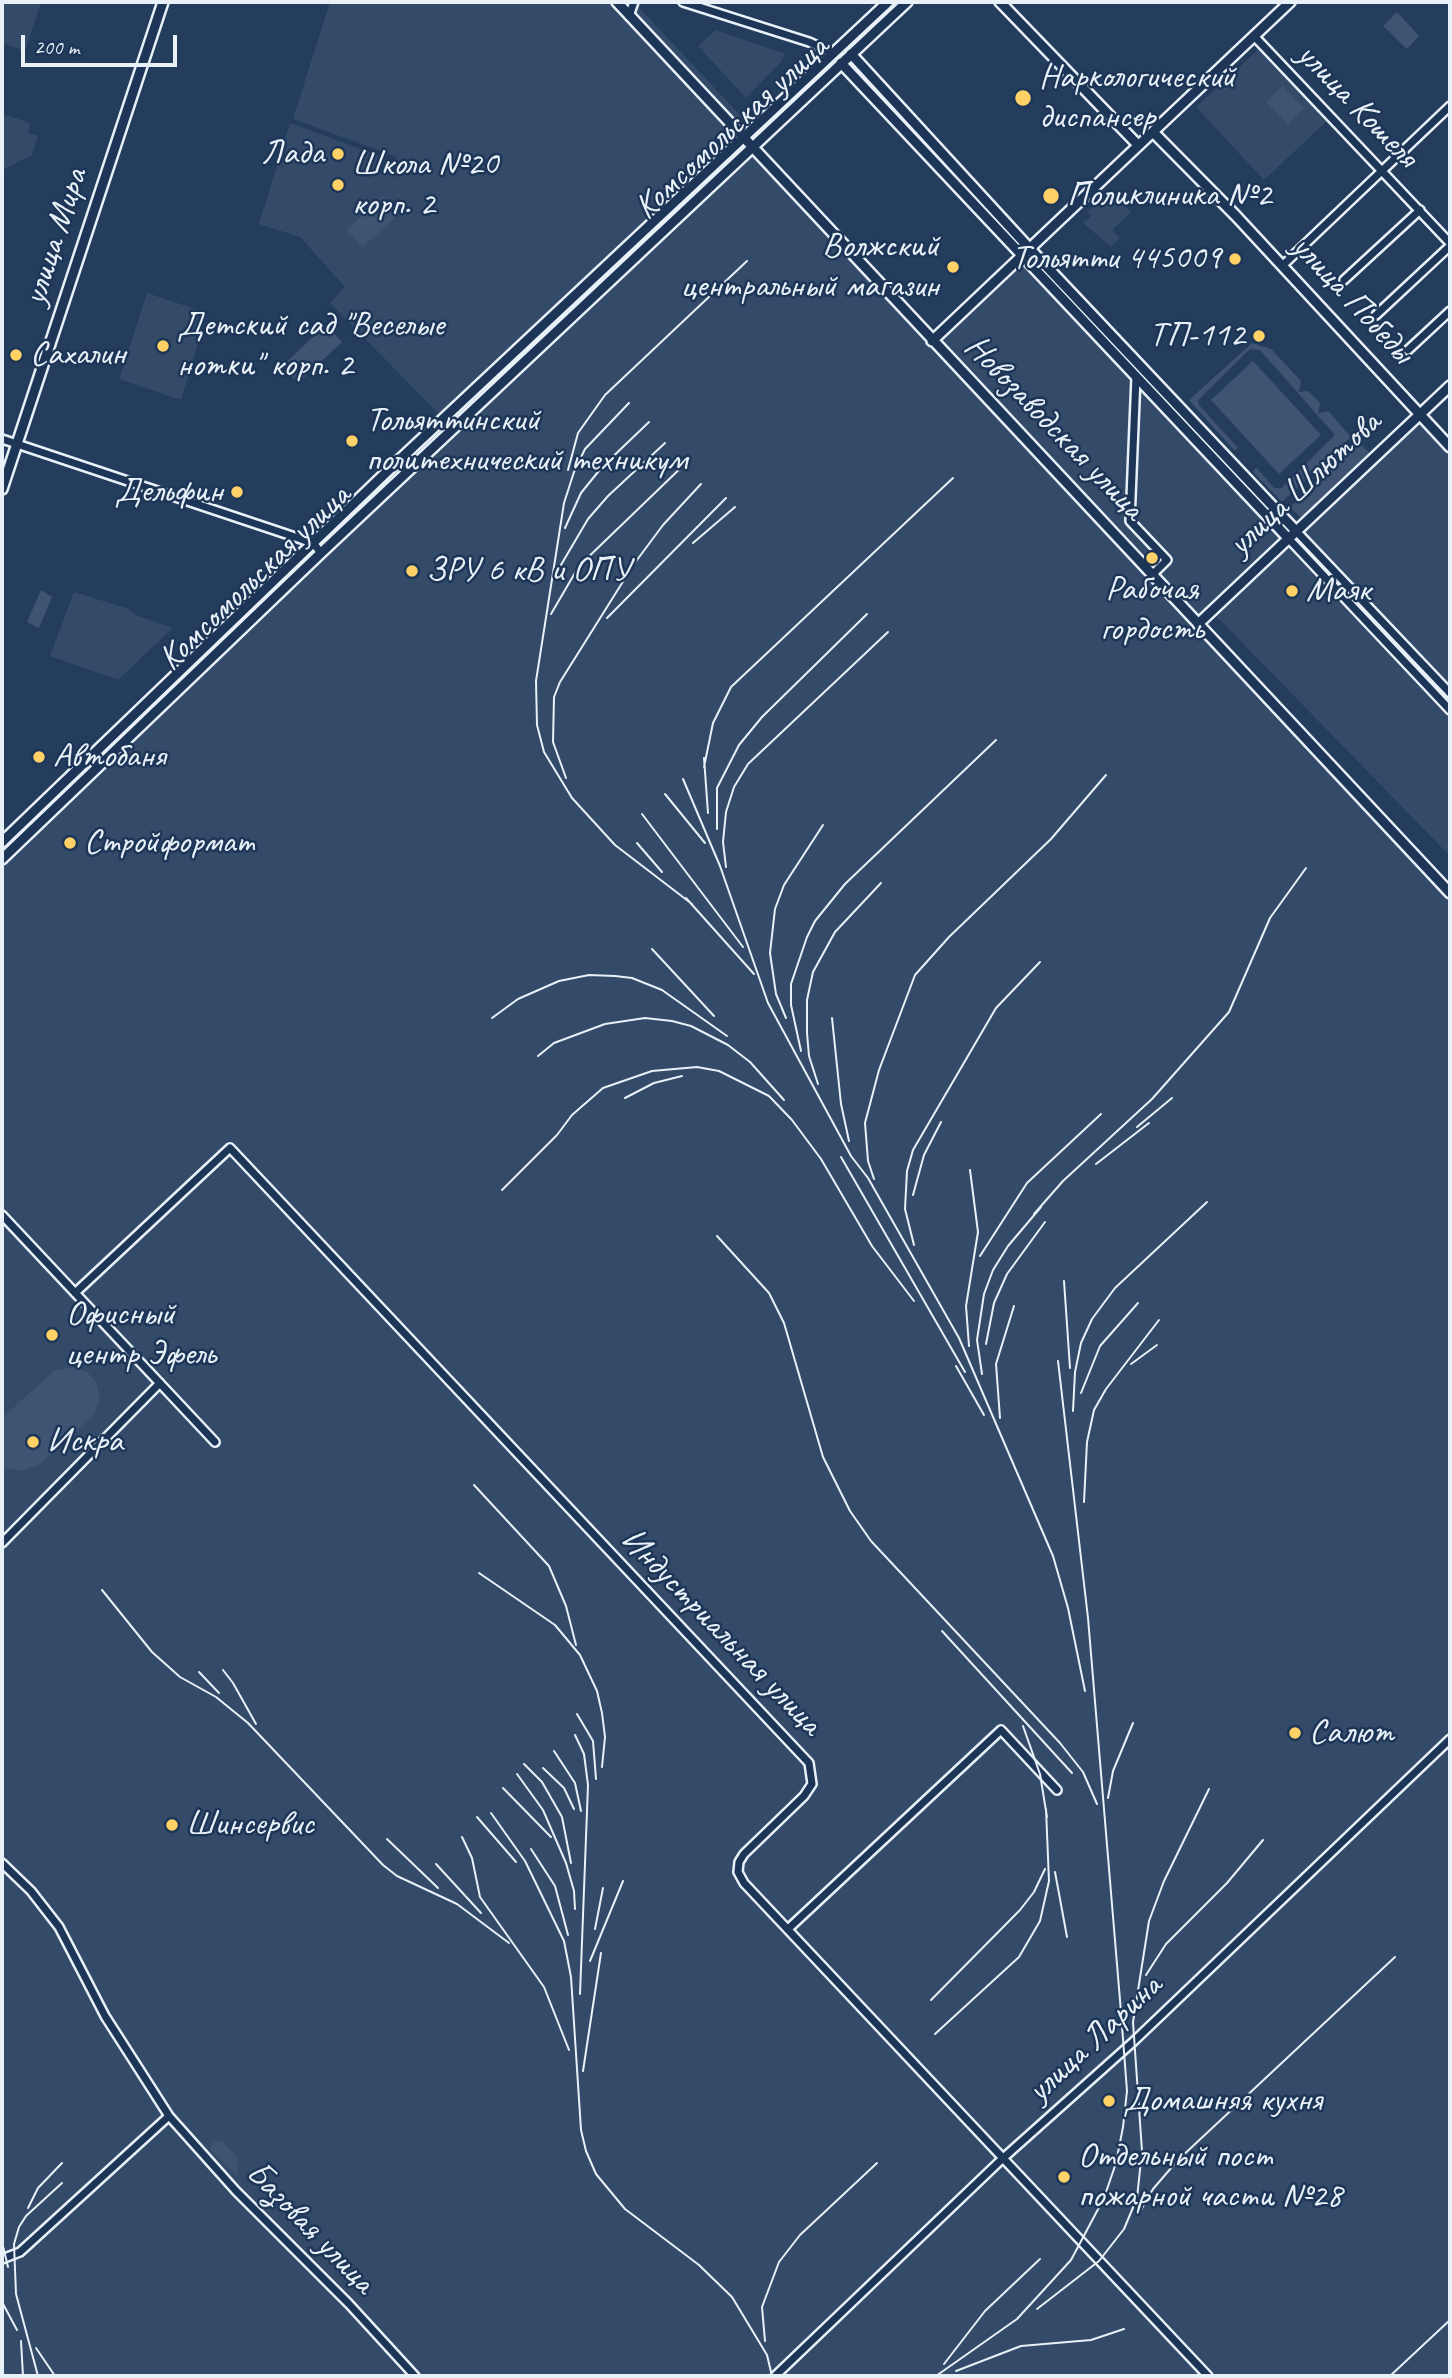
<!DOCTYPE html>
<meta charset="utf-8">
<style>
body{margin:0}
#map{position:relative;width:1452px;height:2378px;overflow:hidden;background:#253d5d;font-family:Caveat,sans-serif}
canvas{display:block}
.frame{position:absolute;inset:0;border:4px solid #e8f1f8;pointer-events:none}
.scale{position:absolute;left:21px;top:35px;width:156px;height:32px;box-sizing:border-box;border:4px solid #e8f1f8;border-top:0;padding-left:9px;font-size:21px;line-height:24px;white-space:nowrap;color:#e8f1f8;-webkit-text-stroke:5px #1d3557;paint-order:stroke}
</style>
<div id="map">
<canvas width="1452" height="2378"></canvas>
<div class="frame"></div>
<div class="scale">200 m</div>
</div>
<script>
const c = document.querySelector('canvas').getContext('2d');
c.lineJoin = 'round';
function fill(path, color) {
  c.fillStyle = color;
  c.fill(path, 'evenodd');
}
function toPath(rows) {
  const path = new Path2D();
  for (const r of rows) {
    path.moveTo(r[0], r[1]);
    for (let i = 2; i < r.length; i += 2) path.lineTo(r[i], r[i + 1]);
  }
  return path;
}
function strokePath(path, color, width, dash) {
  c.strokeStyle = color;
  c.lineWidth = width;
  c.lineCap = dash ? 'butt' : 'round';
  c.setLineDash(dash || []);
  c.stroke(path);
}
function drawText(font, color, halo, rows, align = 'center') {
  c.font = font + ' Caveat,sans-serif';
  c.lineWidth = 5;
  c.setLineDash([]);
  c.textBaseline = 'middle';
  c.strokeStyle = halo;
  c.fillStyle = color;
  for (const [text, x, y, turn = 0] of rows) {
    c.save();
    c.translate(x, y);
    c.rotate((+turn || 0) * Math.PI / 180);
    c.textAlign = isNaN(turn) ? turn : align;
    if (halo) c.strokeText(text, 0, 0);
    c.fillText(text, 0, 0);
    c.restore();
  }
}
fill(toPath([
 [2,2,41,2,25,51,2,43],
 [330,2,634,2,751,127,442,417,330,303,345,287,300,237,259,224,290,123,393,161,397,157,293,119],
 [716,30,785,54,781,62,746,98,698,46],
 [1259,49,1327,121,1264,180,1196,107],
 [2,114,31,123,28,132,38,136,32,155,2,170],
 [753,148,1450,893,1450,2376,2,2376,2,859],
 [1110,190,1131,212,1112,230,1120,238,1111,247,1083,223,1091,217,1087,212,1096,204,1101,209,1105,205,1100,200],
 [1022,261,1283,540,1198,621,936,342],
 [147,293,207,313,181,400,119,379],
 [1420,418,1450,450,1450,856,1215,615],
 [74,592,129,609,133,614,173,628,118,680,50,656]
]), '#334a68');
fill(toPath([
 [1397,12,1419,36,1407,49,1383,26],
 [1283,86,1304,108,1288,124,1266,102],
 [382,196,399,214,363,247,347,230],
 [326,325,342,342,298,383,282,366],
 [1252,343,1271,349,1301,381,1299,392,1308,391,1320,403,1318,413,1328,411,1351,437,1282,502,1253,472,1256,467,1274,488,1282,488,1335,435,1260,350,1250,349,1198,400,1199,405,1238,448,1234,450,1189,400],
 [1253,361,1321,435,1279,474,1211,400],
 [1359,442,1369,453,1301,518,1290,507],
 [41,590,52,597,39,628,27,622],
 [73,1367,88,1373,96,1382,100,1397,95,1414,39,1465,20,1471,4,1467,2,1418,54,1371],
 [216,2141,223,2142,238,2158,237,2176,211,2150,211,2145]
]), '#3e5472');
const minor = toPath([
 [683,2,809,42,833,53],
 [629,16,634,2],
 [1254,36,1450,243],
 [1282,266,1450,106],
 [1344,280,1420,210],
 [1376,315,1450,246],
 [1408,350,1450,311],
 [1136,377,1130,521,1167,560,1153,574],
 [2,439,301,539,314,544,321,553],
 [1296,531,1450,693],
 [1288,538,1450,710],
 [2,1215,215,1442],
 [75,1293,230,1148,809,1763,812,1784,804,1796,744,1854,739,1862,738,1872,744,1883,1208,2376],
 [2,1543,160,1383],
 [2,1863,31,1891,59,1927,105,2016,169,2116,236,2191,349,2304,415,2376],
 [788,1929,1001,1730,1057,1790],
 [2,2259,20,2252,169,2116],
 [775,2376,1001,2160,1133,2042,1450,1739]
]);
const major = toPath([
 [617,2,1450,893],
 [1000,2,1138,145],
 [851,54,1030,249,1296,531],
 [841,63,1288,538],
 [1153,132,1236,216,1450,447],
 [932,341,1290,2],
 [2,489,163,2],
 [1198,624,1450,386],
 [2,842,396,463,888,2],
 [2,859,321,553,907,2]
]);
strokePath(minor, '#e8f1f8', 12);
strokePath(major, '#e8f1f8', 14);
strokePath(minor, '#1d3557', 7);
strokePath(major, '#1d3557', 9);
strokePath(toPath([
 [629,403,585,449,574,472,564,503,536,681,537,725,544,752,572,798,615,845,692,904],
 [568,470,578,433,605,395,747,261],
 [565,528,581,493,602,467,649,422],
 [693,543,735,507],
 [558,570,588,519,608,496,665,443],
 [551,614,579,566,688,461],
 [607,618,726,498],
 [704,758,708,813],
 [704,767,713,723,731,687,953,478],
 [566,778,553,742,554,697,560,682,634,564,663,525,701,484],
 [683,779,720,866,768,1003,851,1156,868,1178,959,1338,1053,1556,1068,1608,1085,1691],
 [665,794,705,843],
 [642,814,743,947],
 [717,829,717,788,739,745,762,717,867,614],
 [637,843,662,872],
 [726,867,723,842,726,812,734,787,748,764,888,632],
 [686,898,754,974],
 [652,949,714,1016],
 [492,1018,518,999,559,981,589,975,615,976,632,978,662,990,727,1036],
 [786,1018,776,994,770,953,775,909,784,885,823,825],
 [832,1018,841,1104,849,1141],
 [801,1051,791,1005,791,984,807,937,815,921,845,884,996,740],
 [538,1056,554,1043,605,1024,645,1018,672,1021,691,1026,728,1045,750,1062,784,1100],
 [818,1084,809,1056,807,1033,807,1000,813,972,835,932,881,883],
 [625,1098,654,1083,682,1076],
 [1137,1127,1172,1098],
 [841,1157,965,1372],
 [1096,1164,1149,1123],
 [874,1179,868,1161,865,1123,879,1070,915,975,949,937,1051,839,1106,775],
 [502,1190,557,1135,572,1115,603,1088,652,1071,697,1067,719,1071,769,1096,792,1120,821,1159,872,1246,914,1301],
 [913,1195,924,1155,941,1122],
 [1034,1214,1063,1181,1152,1099,1229,1012,1270,918,1306,868],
 [717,1236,769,1293,784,1323,823,1457,850,1511,871,1541,1060,1743,1083,1772,1097,1804],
 [914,1245,905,1209,907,1171,913,1150,996,1008,1040,962],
 [980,1256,1027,1183,1101,1114],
 [1064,1281,1070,1368],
 [986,1344,994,1303,1007,1274,1045,1222],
 [969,1346,966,1306,978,1232,970,1170],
 [1131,1364,1157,1345],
 [956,1366,984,1415],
 [982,1374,977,1340,984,1294,993,1270,1008,1246,1041,1207],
 [1081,1393,1100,1346,1138,1303],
 [1073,1411,1075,1372,1081,1343,1092,1319,1115,1288,1207,1202],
 [1000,1418,996,1364,1014,1306],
 [474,1485,549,1566,566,1606,576,1645],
 [1084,1502,1087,1442,1094,1410,1106,1389,1159,1320],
 [479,1573,555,1625,580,1655,597,1691,602,1713,605,1737,602,1767],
 [102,1590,152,1652,180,1677,216,1697,248,1723,383,1865,397,1876,457,1904,509,1943],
 [942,1631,1072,1773],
 [223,1670,233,1683,256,1724],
 [199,1672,219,1693],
 [577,1714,593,1741,596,1779],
 [1023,1726,1040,1774,1047,1817],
 [575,1735,584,1754,588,1785,580,1994],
 [554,1751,575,1783,581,1811],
 [524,1764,542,1782,562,1817,571,1863],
 [543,1768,564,1788,574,1809],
 [517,1774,543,1810,566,1863,574,1891,575,1909],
 [503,1788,551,1837],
 [1108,1798,1113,1771,1133,1723],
 [491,1813,525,1861,564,1941,571,1977,581,2130,586,2151,596,2174,625,2209,699,2265,732,2297,767,2355,772,2376],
 [477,1817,516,1862],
 [462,1837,472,1858,480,1897,544,1987,569,2050],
 [387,1839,438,1888],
 [531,1849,555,1886,568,1935],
 [436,1864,481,1913],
 [1055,1872,1067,1937],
 [595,1929,603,1888],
 [590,1961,623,1881],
 [1146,1975,1166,1944,1227,1883,1263,1840],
 [931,2000,1020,1910,1034,1892,1045,1869],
 [935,2034,1019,1957,1040,1921,1049,1881,1046,1809],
 [583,2071,601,1953],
 [28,2208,38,2188,62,2163],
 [1138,2215,1153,2189,1178,2160,1395,1957],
 [2,2242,8,2267],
 [2,2302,17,2330],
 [1037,2309,1099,2261,1124,2229,1137,2198,1142,2151,1133,2022,1149,1921,1164,1881,1209,1789],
 [21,2341,23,2376],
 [765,2341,762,2307,779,2262,800,2235,877,2163],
 [36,2348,55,2376],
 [944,2364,985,2311,1040,2259],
 [956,2371,1021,2346,1091,2340,1124,2329],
 [38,2376,16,2294,14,2244,19,2227,26,2216,62,2183],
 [936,2376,1017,2319,1071,2260,1104,2198,1116,2163,1123,2127,1127,2091,1120,2000,1088,1618,1058,1361],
 [1390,2376,1450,2320]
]), '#e8f1f8', 2);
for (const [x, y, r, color] of [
 [1023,98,9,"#ffd166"],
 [338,154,7,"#ffd166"],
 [338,185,7,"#ffd166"],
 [1051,196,9,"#ffd166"],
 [1235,259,7,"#ffd166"],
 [953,267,7,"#ffd166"],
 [1259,336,7,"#ffd166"],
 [163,346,7,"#ffd166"],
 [16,355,7,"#ffd166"],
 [352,441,7,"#ffd166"],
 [237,492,7,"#ffd166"],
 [1152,558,7,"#ffd166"],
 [412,571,7,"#ffd166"],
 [1292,591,7,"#ffd166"],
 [39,757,7,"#ffd166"],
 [70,843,7,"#ffd166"],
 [52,1335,7,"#ffd166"],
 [33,1442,7,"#ffd166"],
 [1295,1733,7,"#ffd166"],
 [172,1825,7,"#ffd166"],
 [1109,2101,7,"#ffd166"],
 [1064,2177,7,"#ffd166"]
]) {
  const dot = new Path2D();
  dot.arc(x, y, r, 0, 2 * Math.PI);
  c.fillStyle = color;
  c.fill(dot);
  strokePath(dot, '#1d3557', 2.5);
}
drawText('35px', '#e8f1f8', '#1d3557', [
 ["Наркологический",1039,78],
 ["диспансер",1039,118],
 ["Лада",324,154,"right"],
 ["Школа №20",352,165],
 ["корп. 2",352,205],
 ["Поликлиника №2",1067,196],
 ["Волжский",939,247,"right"],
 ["центральный магазин",939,287,"right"],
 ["Тольятти 445009",1221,259,"right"],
 ["Детский сад \"Веселые",177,326],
 ["нотки\" корп. 2",177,366],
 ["ТП-112",1245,336,"right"],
 ["Сахалин",30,355],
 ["Тольяттинский",366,421],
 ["политехнический техникум",366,461],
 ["Дельфин",223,492,"right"],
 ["ЗРУ 6 кВ и ОПУ",426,571],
 ["Рабочая",1152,590,"center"],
 ["гордость",1152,630,"center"],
 ["Маяк",1306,591],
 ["Автобаня",53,757],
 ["Стройформат",84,843],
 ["Офисный",66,1315],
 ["центр Эфель",66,1355],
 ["Искра",47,1442],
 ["Салют",1309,1733],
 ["Шинсервис",186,1825],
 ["Домашняя кухня",1123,2101],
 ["Отдельный пост",1078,2157],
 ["пожарной части №28",1078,2197]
], 'left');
drawText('35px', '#e8f1f8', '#1d3557', [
 ["улица Кошеля",1357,106,46],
 ["Комсомольская улица",732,128,-43],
 ["улица Мира",56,237,-72],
 ["улица Победы",1352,300,47],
 ["Новозаводская улица",1054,428,46],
 ["улица Шлютова",1305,484,-43],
 ["Комсомольская улица",255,578,-44],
 ["Индустриальная улица",721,1632,46],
 ["улица Ларина",1095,2039,-43],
 ["Базовая улица",310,2228,46]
]);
</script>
